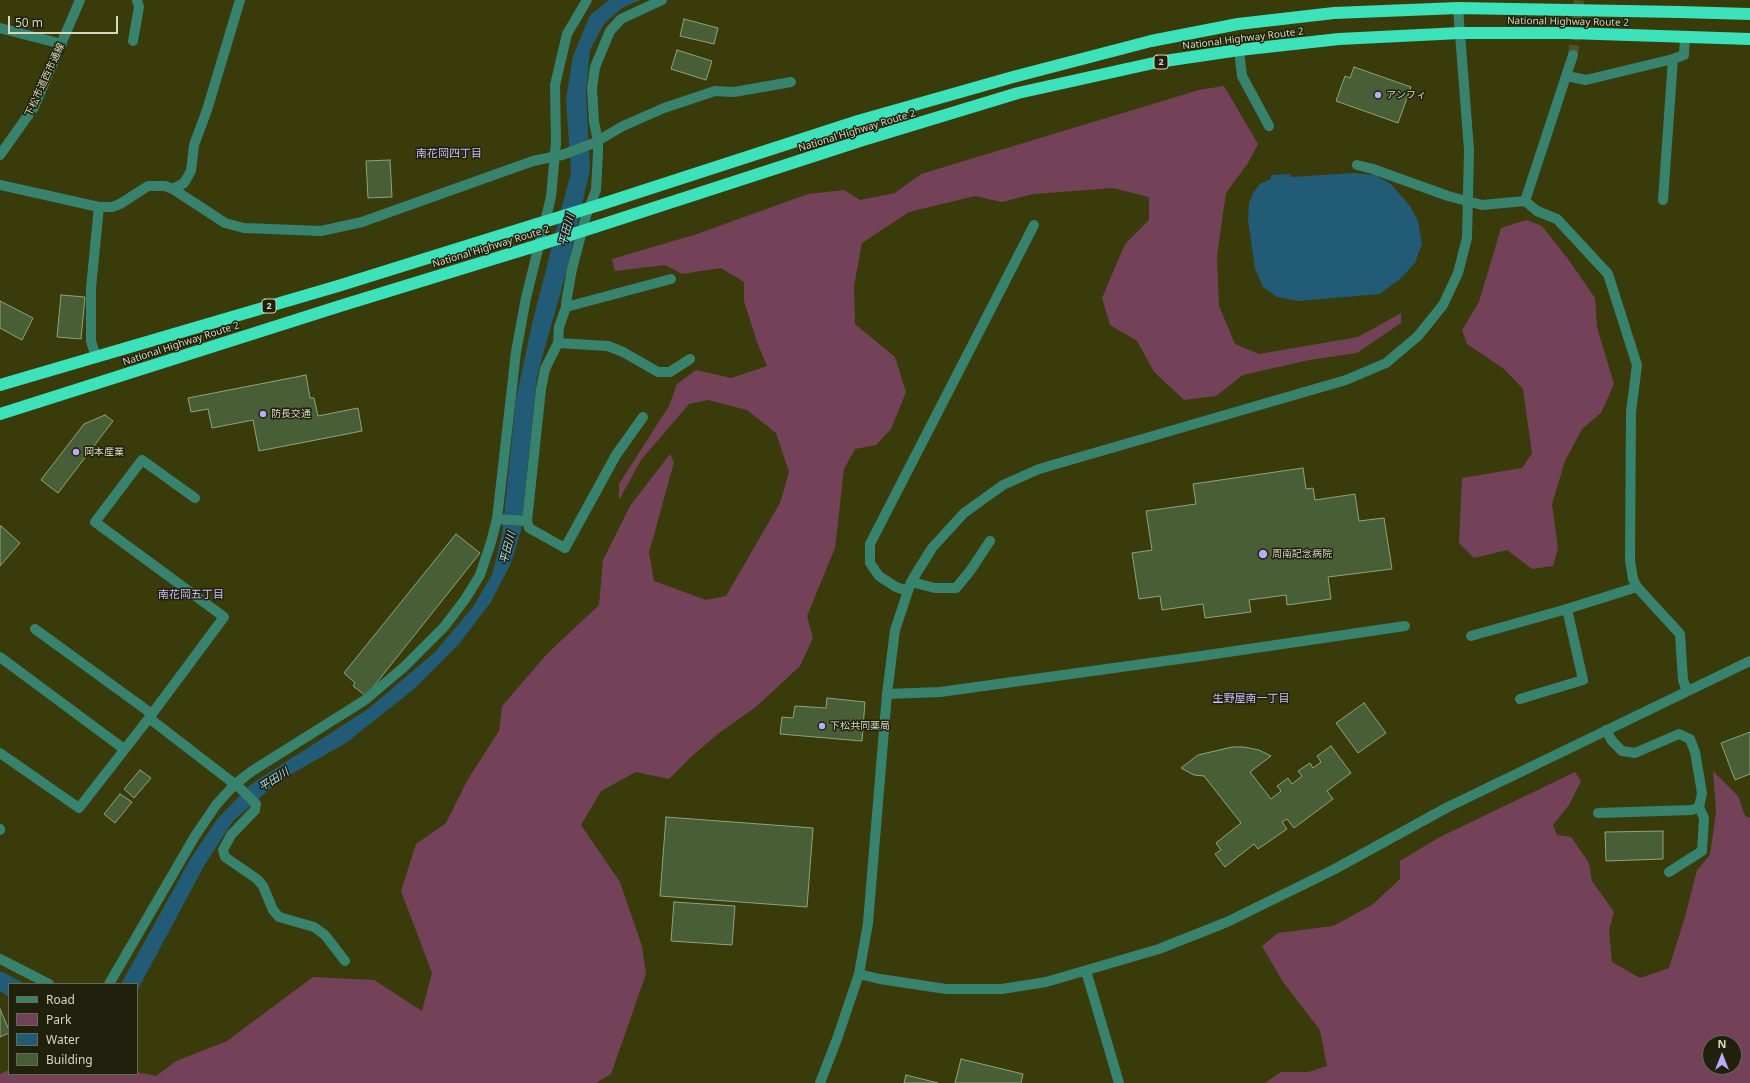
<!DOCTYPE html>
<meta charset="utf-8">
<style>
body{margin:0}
#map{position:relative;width:1750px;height:1083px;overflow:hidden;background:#393b0a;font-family:"Noto Sans",sans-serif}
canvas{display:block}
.legend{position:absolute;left:8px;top:983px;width:130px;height:92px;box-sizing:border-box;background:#20210d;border:1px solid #686a54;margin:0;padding:5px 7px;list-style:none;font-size:12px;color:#d5d8bf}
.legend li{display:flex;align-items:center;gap:8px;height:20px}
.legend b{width:20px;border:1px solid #686a54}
.north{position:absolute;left:1702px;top:1035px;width:40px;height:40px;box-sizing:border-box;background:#20210d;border:1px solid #686a54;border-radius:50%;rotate:0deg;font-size:11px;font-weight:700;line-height:16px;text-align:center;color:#d5d8bf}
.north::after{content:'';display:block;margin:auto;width:14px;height:18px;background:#b9abf7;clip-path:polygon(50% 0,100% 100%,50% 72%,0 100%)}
.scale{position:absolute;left:8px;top:16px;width:110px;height:18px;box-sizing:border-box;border:2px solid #d5d8bf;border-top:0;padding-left:5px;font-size:12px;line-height:14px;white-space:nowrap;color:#d5d8bf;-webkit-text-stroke:3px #20210d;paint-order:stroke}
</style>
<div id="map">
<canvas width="1750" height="1083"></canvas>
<ul class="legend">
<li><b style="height:5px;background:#38836e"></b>Road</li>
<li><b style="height:11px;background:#734258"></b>Park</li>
<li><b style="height:11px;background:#225b76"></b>Water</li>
<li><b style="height:11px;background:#485e36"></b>Building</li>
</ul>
<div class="north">N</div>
<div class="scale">50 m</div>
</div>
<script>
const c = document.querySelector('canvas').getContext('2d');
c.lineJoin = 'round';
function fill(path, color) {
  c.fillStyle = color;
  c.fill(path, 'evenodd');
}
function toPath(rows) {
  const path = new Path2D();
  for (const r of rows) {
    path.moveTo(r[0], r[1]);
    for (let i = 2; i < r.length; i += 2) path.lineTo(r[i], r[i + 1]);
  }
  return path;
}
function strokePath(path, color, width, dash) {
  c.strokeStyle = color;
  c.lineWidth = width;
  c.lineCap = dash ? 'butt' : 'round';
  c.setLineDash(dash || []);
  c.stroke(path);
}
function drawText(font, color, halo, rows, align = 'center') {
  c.font = font + ' "Noto Sans","Noto Sans JP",sans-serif';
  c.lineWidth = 3;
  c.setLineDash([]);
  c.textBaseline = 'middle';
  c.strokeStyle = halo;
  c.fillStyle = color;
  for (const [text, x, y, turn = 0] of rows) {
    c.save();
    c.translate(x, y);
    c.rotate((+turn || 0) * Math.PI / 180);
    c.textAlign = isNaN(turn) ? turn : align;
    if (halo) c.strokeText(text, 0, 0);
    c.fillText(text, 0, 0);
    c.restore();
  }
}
fill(toPath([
 [1224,86,1258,144,1248,163,1226,193,1217,256,1219,306,1235,344,1259,354,1358,337,1401,313,1401,323,1357,353,1309,360,1243,375,1216,396,1184,400,1154,372,1137,341,1110,325,1102,298,1125,244,1149,220,1149,197,1113,188,1034,194,1002,202,975,196,909,212,862,243,854,286,855,324,895,357,906,392,891,429,876,445,855,449,844,469,835,548,807,616,813,638,800,666,757,706,719,733,692,756,669,779,636,772,601,791,581,825,620,882,642,946,646,974,611,1074,596,1083,0,1083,0,1074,9,1070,9,1074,137,1074,137,1072,156,1076,176,1061,227,1041,313,977,374,980,422,1011,432,973,401,891,416,844,446,823,468,779,499,731,502,706,547,654,599,605,603,560,630,506,670,454,674,462,649,553,654,581,706,600,726,596,780,503,789,472,776,433,747,410,708,400,689,404,641,460,619,500,619,484,669,406,677,384,696,370,731,378,767,366,757,342,744,301,744,282,721,268,682,274,665,265,615,271,612,259,697,234,808,194,844,190,860,200,895,193,921,174,1199,90],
 [1526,220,1542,226,1568,259,1595,298,1597,327,1614,384,1601,413,1582,429,1565,461,1552,504,1558,548,1553,566,1532,569,1507,550,1474,558,1459,543,1462,478,1522,468,1532,453,1523,389,1504,369,1467,344,1462,330,1479,302,1501,228],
 [1713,771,1738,796,1745,816,1750,818,1750,1083,1265,1083,1281,1072,1308,1072,1327,1066,1320,1030,1283,982,1262,946,1278,933,1333,926,1372,905,1400,879,1400,861,1438,838,1575,772,1581,781,1569,805,1553,825,1557,835,1571,837,1589,863,1592,881,1614,912,1609,930,1612,962,1640,978,1669,968,1685,917,1697,870,1710,855,1716,811],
 [1710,1043,1734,1043,1734,1067,1710,1067]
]), '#734258');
fill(toPath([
 [609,0,640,0,622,8,604,24,590,50,586,92,590,170,566,273,537,376,521,530,511,563,491,602,459,644,414,689,346,743,279,781,233,821,204,866,137,991,137,984,121,984,191,858,218,818,250,785,368,709,435,652,473,607,492,575,502,535,516,399,532,324,571,172,566,99,573,56,590,15],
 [1354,173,1375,175,1391,184,1410,206,1418,221,1422,244,1415,263,1399,280,1379,294,1299,301,1277,297,1263,287,1255,269,1248,219,1249,203,1253,193,1260,184,1271,179,1271,175,1290,174,1291,177],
 [0,971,5,973,25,984,9,984,9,997,0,991]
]), '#225b76');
const building = toPath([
 [684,19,718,28,714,44,680,36,684,19],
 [677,50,712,61,706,80,671,69,677,50],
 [1354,67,1411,87,1398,123,1336,101,1345,76,1350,78,1354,67],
 [390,160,392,197,368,198,366,161,390,160],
 [61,295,85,297,81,339,57,337,61,295],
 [0,301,33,318,22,340,0,328,0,301],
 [306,375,310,398,314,398,318,416,358,408,362,431,259,451,253,420,212,428,208,409,191,412,188,398,306,375],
 [105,415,113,421,58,493,41,480,84,424,105,415],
 [1303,468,1306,489,1313,488,1315,500,1355,494,1359,521,1384,518,1392,569,1328,577,1331,599,1287,605,1286,595,1249,600,1251,612,1205,618,1203,604,1162,610,1160,596,1139,599,1132,553,1152,550,1146,511,1196,504,1193,484,1303,468],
 [1,526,20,543,0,566,0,527,1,526],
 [456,534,480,553,366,696,353,686,355,683,344,673,456,534],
 [827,698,865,702,862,741,780,734,782,717,793,718,795,706,826,708,827,698],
 [1364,703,1386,733,1358,753,1336,723,1364,703],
 [1750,732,1750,774,1735,780,1721,743,1750,732],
 [1331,746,1351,773,1327,791,1333,799,1294,828,1287,819,1282,822,1287,829,1258,849,1254,844,1225,867,1215,854,1221,850,1216,843,1241,823,1204,776,1194,775,1181,768,1198,755,1232,747,1244,747,1259,750,1271,756,1250,772,1271,799,1281,791,1277,786,1288,778,1292,784,1302,776,1298,771,1310,763,1313,768,1321,762,1317,756,1331,746],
 [140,770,151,778,134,798,124,789,140,770],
 [120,794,132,802,115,823,104,814,120,794],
 [666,817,813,828,807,907,660,896,666,817],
 [1663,831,1663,859,1606,861,1605,832,1663,831],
 [674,902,735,906,732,945,671,941,674,902],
 [0,1009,9,1030,9,1033,0,1037,0,1009],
 [961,1059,1023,1074,1021,1083,955,1083,961,1059],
 [906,1075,938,1083,904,1083,906,1075]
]);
fill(building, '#485e36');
strokePath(building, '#8da67a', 1);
strokePath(toPath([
 [1573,55,1579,0]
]), '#505325', 10, [10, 5]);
strokePath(toPath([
 [0,28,62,44],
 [133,41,139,7,137,0],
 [1239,50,1242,76,1269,126],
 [1567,76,1586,80,1673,59,1684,55,1685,37],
 [0,155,34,107,80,0],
 [1357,165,1373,169,1448,196,1482,205,1525,201],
 [0,185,99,207,112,207,120,204,148,186,165,186,173,189,225,223,244,228,321,231,362,222,533,161,562,155,594,143,623,126,664,108,715,91,734,92,791,82],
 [173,189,184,183,191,171,194,145,207,110,240,0],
 [1663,200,1673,59],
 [1525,201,1537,211,1557,219,1608,274,1637,365,1631,412,1630,560,1633,579,1637,587,1680,634,1683,680,1687,691],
 [1525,201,1573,55],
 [566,307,566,303,572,269,586,216,596,190,598,153,598,141,594,122,592,88,595,67,610,31,621,19,662,0],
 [558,343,608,346,623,352,658,372,670,372,690,359],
 [96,357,91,341,91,288,99,207],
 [643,417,616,455,565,548,529,528,527,521,541,389,545,369,558,343,559,327,566,307,671,279],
 [497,519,527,521],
 [911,582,935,588,956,588,970,571,990,541],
 [908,591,896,587,879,576,870,563,870,544,1034,225],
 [35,629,152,714],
 [1471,636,1567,609,1637,587],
 [0,657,124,749],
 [887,694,940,692,1201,656,1405,626],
 [1520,699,1583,680,1567,609],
 [149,718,241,789,256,804,255,810,231,835,223,850,225,857,257,879,263,886,273,910,279,917,314,927,325,935,345,961],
 [1606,730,1612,741,1622,751,1635,753,1679,734,1690,739,1695,752,1702,793,1699,807,1704,818,1702,851,1669,872],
 [0,753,79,808,149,718,224,617,95,522,142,460,195,498],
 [1598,813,1692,810,1699,807],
 [0,829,0,830],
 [0,959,49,984],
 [1086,971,1119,1083],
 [859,974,880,979,946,989,1002,989,1046,982,1159,949,1227,922,1333,870,1448,807,1750,661],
 [109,984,195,836,216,805,234,785,252,771,365,700,404,667,444,627,466,598,480,575,491,542,497,519,516,352,526,298,551,197,556,143,555,85,567,34,587,0],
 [820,1083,837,1039,859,974,868,923,887,694,895,630,911,582,932,548,964,513,1003,485,1039,469,1346,380,1386,363,1418,336,1443,305,1458,273,1467,238,1469,150,1458,8]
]), '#38836e', 10);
strokePath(toPath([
 [599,205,858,121,1013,77,1151,41,1238,24,1334,13,1458,8,1679,12,1750,14],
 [595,227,863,140,1018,93,1158,62,1239,50,1339,39,1460,33,1569,33,1750,39],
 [0,385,338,286,537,224],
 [0,414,340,306,529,248]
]), '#3ce3ba', 12);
strokePath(toPath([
 [537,224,599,205],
 [529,248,595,227]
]), '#3ce3ba', 12);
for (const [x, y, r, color] of [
 [1378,95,4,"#b9abf7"],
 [263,414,4,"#b9abf7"],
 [76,452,4,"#b9abf7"],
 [1263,554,5,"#b9abf7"],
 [822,726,4,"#b9abf7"]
]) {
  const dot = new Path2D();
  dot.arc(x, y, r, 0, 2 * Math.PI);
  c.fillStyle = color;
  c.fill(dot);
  strokePath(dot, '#20210d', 1.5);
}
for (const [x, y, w] of [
 [1161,62,14],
 [269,306,14]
]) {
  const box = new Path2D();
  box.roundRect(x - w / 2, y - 7, w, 14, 3);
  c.fillStyle = '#20210d';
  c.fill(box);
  strokePath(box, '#d5d8bf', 1);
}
drawText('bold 9px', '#d5d8bf', null, [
 ["2",1161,62],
 ["2",269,306]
]);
drawText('10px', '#d5d8bf', '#20210d', [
 ["National Highway Route 2",1568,22,1],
 ["National Highway Route 2",1243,39,-7],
 ["下松市道西市通線",45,80,-65],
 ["National Highway Route 2",857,131,-17],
 ["National Highway Route 2",491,247,-17],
 ["National Highway Route 2",181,344,-18]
]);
drawText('10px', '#d5d8bf', '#20210d', [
 ["アンフィ",1386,95],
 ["防長交通",271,414],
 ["岡本産業",84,452],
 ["周南記念病院",1272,554],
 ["下松共同薬局",830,726]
], 'left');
drawText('11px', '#c8bef7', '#20210d', [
 ["南花岡四丁目",449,154],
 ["南花岡五丁目",191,595],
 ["生野屋南一丁目",1251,699]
]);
drawText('italic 11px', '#aadaf3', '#20210d', [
 ["平田川",567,230,-75],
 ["平田川",508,548,-75],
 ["平田川",274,780,-33]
]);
</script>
